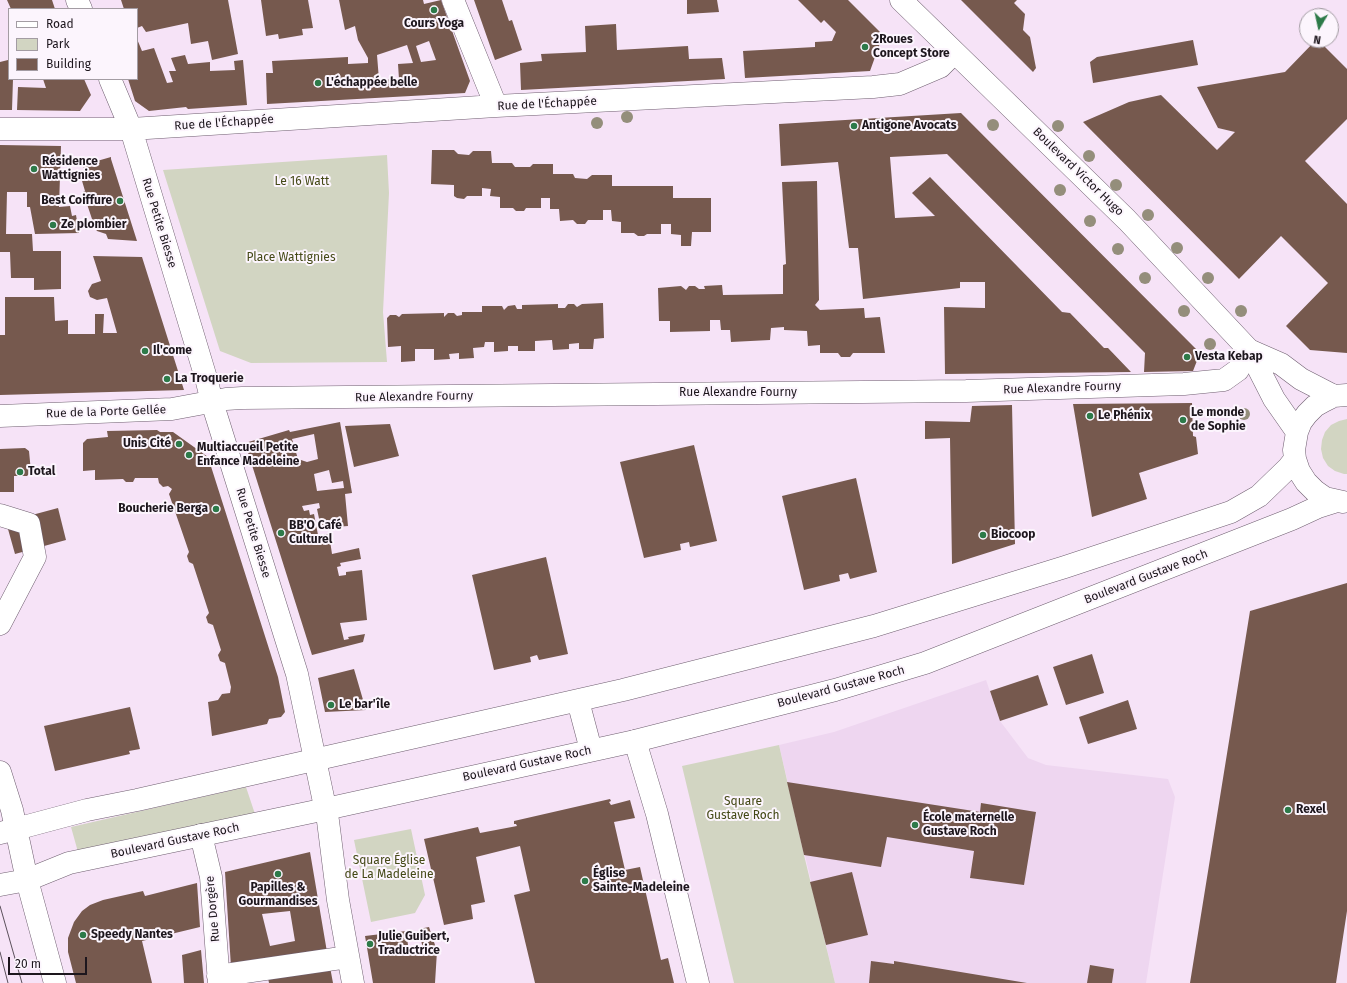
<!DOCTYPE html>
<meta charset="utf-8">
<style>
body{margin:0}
#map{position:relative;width:1347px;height:983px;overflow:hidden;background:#f6e3f7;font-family:"Fira Sans",sans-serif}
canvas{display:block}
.legend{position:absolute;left:8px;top:8px;width:130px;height:72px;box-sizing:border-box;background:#fcf5fd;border:1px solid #a39ca3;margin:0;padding:5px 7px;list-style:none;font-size:12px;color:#1d161d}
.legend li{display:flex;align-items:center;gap:8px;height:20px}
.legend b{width:20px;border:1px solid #a39ca3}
.north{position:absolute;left:1299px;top:8px;width:40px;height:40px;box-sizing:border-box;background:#fcf5fd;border:1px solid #a39ca3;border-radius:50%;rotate:189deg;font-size:11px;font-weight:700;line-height:16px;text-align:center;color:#1d161d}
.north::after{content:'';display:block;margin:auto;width:14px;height:18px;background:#2d7a49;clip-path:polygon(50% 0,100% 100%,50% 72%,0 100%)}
.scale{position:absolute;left:8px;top:957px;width:79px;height:18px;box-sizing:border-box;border:2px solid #1d161d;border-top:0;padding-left:5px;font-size:12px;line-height:14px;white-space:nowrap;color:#1d161d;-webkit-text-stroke:3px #fcf5fd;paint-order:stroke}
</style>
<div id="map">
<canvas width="1347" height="983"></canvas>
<ul class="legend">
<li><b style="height:5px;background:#fff"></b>Road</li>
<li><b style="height:11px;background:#d2d5c2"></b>Park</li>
<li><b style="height:11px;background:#76594e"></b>Building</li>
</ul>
<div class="north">N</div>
<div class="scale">20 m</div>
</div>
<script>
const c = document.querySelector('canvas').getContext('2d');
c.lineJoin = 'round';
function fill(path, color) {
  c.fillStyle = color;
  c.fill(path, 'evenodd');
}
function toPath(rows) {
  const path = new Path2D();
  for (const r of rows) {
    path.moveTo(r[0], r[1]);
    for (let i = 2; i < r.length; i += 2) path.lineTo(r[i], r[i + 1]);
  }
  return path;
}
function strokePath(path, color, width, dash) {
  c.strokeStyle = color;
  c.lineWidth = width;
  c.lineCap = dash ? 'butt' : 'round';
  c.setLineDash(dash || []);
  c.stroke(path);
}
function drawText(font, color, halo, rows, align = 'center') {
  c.font = font + ' "Fira Sans",sans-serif';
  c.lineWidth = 4;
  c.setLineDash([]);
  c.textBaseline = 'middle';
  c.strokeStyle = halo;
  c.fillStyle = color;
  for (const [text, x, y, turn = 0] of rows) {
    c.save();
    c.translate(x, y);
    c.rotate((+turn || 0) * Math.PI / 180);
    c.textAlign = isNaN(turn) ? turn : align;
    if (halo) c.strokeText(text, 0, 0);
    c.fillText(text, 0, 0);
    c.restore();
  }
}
fill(toPath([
 [986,680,1000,721,1028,758,1046,765,1168,779,1175,797,1146,983,835,983,779,745,834,732]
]), '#eed6f0');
fill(toPath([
 [387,155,389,193,383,312,387,362,251,363,220,351,163,170],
 [1347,419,1347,474,1344,474,1335,471,1328,466,1323,458,1321,449,1322,440,1325,432,1331,425,1339,421],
 [779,745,804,855,835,983,734,983,682,766],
 [246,787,255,814,78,852,71,827],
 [411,829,425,895,415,913,371,922,354,840]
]), '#d2d5c2');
fill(toPath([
 [7,0,52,0,55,9,11,9],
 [121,0,228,0,238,54,212,60,208,41,191,44,188,23,146,32,142,26,137,28,137,9,124,9],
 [261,0,308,0,313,28,302,29,303,35,279,39,278,34,266,36],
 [339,0,423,0,424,4,441,0,470,81,465,93,267,104,266,73,273,73,272,61,348,57,348,64,368,63,368,58,358,40,355,26,345,30],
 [429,41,436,60,421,62,416,46],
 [407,45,413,63,398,64,399,79,379,80,377,55],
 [474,0,502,0,509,21,512,20,522,50,495,60],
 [687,0,717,0,719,12,687,14],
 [798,0,848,0,883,35,870,71,745,78,743,51,815,47,815,42,832,41,836,32,824,20,821,23],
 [961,0,1017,0,1014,3,1025,14,1023,30,1030,37,1036,68,1033,72],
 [616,24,617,50,688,46,689,59,722,58,725,79,521,90,520,63,542,61,541,54,586,52,585,26],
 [137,39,142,51,154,48,167,83,173,82,169,71,176,71,171,58,185,55,188,64,210,62,210,71,235,70,234,61,243,60,247,105,188,109,186,107,149,111,135,101,128,79,137,79],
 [1193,40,1198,65,1093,83,1090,62,1097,57],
 [1316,40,1318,40,1347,69,1347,119,1305,161,1347,204,1347,353,1310,350,1286,326,1328,283,1281,236,1239,279,1083,122,1129,102,1161,95,1217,150,1235,132,1218,128,1197,87,1285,72],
 [8,60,9,79,13,79,12,110,0,110,0,62],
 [43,79,84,79,91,95,80,111,17,110,18,87,46,88],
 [961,113,1200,353,1193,371,1144,372,1145,353,947,154,890,157,895,218,935,216,912,193,930,177,1062,312,1070,313,1104,348,1108,348,1131,372,945,374,944,307,985,308,985,282,960,282,960,288,863,299,858,248,849,248,838,162,781,166,779,124],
 [0,145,61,146,59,207,70,206,72,216,76,215,79,233,35,234,30,207,27,207,27,192,7,192,6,234,32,234,33,251,61,251,61,289,34,290,34,278,11,278,10,252,0,252],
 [432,150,454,150,458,154,469,155,473,151,491,151,492,163,512,163,515,167,530,167,533,164,553,164,553,174,573,174,575,178,587,179,592,175,612,175,612,186,673,186,673,198,711,198,711,232,692,232,691,246,681,246,681,235,671,234,671,224,661,224,661,234,647,234,644,236,638,236,634,233,621,233,621,222,612,221,611,210,603,210,603,220,588,220,585,224,577,224,573,220,560,221,559,209,550,209,550,198,541,198,541,208,526,208,524,211,516,211,513,208,500,208,500,197,490,196,491,189,482,188,482,196,467,196,464,199,457,198,454,196,454,185,431,184],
 [111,157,111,159,137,241,108,239,106,234,97,231,95,228,83,192,85,191,80,174,85,172,83,165],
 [817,181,819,300,815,305,820,310,864,308,865,318,880,317,885,353,853,353,850,357,841,357,838,353,820,353,820,345,808,346,807,331,784,330,784,327,771,328,770,340,731,342,730,330,721,330,720,320,710,320,710,331,670,332,670,321,659,321,658,288,681,286,686,290,689,286,695,286,699,289,705,289,704,286,722,285,723,295,783,294,783,265,786,264,782,182],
 [93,256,142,257,184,390,0,395,0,335,5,335,5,297,54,297,55,321,68,320,68,334,95,334,95,314,104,314,103,333,117,333,107,298,97,300,90,297,88,291,92,284,101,281],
 [603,303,604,338,594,339,593,349,579,349,579,343,569,344,569,349,553,350,552,340,535,341,535,351,518,351,518,346,508,346,508,351,494,352,494,342,485,342,484,347,473,348,474,358,459,359,459,353,449,354,450,359,434,360,434,349,415,349,415,361,401,362,401,346,388,347,387,318,390,315,396,315,399,317,402,314,444,313,444,317,448,313,454,313,457,316,462,315,462,312,482,312,482,306,502,306,504,310,508,306,515,305,517,309,522,309,522,305,558,304,558,308,565,308,568,304,574,304,577,307,582,304],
 [1192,403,1193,436,1196,437,1198,454,1139,473,1147,499,1092,517,1073,404],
 [1012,405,1015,544,952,564,950,438,925,439,925,421,970,422,972,406],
 [340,422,352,493,345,494,348,526,321,528,317,509,320,508,319,503,302,506,304,511,309,510,310,515,314,514,318,535,329,534,332,554,359,548,361,559,340,563,341,566,337,567,339,576,346,575,346,572,362,570,367,620,340,623,344,640,349,639,348,637,365,634,363,642,312,655,245,443,289,430,290,432],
 [314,434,318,459,307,462,298,459,292,439],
 [329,470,332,483,343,481,344,488,317,491,314,474],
 [390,424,399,456,354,467,345,426],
 [157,430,160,432,173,432,208,457,278,677,285,712,281,717,269,719,267,724,212,736,208,702,218,700,222,694,230,693,231,687,225,663,220,661,218,655,221,650,213,625,208,623,206,617,209,613,193,564,189,562,187,556,189,552,169,494,172,489,168,486,163,487,159,483,158,478,135,478,133,482,126,482,123,479,95,480,95,470,83,471,83,443,87,439,108,437,107,431],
 [694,445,717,541,690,547,689,542,680,544,681,550,644,558,620,462],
 [25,448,29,451,31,472,27,476,14,476,14,492,0,492,0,449],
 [856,478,877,572,850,579,848,573,839,575,840,581,804,590,782,496],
 [58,508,66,540,15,554,6,522],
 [546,557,568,654,539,660,537,655,530,657,531,662,494,670,472,575],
 [1347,583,1347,911,1336,983,1190,983,1250,611],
 [1092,654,1104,693,1066,705,1053,667],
 [354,669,366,710,325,712,318,678],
 [1038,675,1048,705,1000,721,990,691],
 [1128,700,1137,729,1088,744,1079,717],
 [130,707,140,749,129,751,130,754,55,771,44,726],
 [787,782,980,812,981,803,1036,812,1024,885,970,878,974,851,887,837,881,867,804,855],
 [610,799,611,801,609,802,611,805,630,800,635,818,614,822,625,870,640,867,661,960,668,958,674,983,535,983,514,895,530,891,520,846,476,857,485,902,471,905,473,919,444,925,424,839,478,827,480,833,517,826,516,824,514,824,514,821],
 [310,852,327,952,231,967,225,872],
 [290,911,295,941,270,946,262,914],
 [852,872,868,935,826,945,810,882],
 [197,883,200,927,142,941,152,983,76,983,68,952,68,938,74,922,82,911,90,905,103,900,143,891,145,896],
 [429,927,437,951,435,983,373,983,365,936,406,931,409,952,423,950,419,929],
 [201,950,204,983,184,983,182,955],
 [871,961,894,964,894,961,1027,983,869,983],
 [1090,965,1114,969,1112,983,1087,983],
 [330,967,333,983,269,983,268,978]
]), '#76594e');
const minor = toPath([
 [77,0,81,9],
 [453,0,496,106],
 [110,79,131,129,206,378,212,402,297,674,328,821,338,900,353,983],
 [0,129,131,129,496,106,873,87,900,84,940,67,954,53],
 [0,416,172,409,226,399,242,398,966,391,1184,384,1224,380,1238,370,1249,350],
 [0,515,29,524,35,557,0,624],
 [635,741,657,814,698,983],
 [0,833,16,829],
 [201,835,211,877,219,983],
 [0,885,27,880],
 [218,976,348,957]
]);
const major = toPath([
 [901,0,1127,220,1249,350,1274,399,1297,432],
 [1249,350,1281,364,1301,379,1334,396],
 [1343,502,1325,498,1315,491,1306,482,1299,471,1295,459,1294,450,1297,432,1301,422,1307,414,1315,406,1324,401,1334,396,1347,395],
 [578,701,591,750],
 [0,772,12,810,27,880,55,983],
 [16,829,87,810,137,800,623,690,874,626,1065,567,1231,512,1259,496,1288,468,1295,459],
 [27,880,69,863,326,809,635,741,835,690,925,663,1292,519,1318,507,1337,501]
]);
strokePath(minor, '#6f5f70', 23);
strokePath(major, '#6f5f70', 23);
strokePath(minor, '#fff', 22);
strokePath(major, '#fff', 22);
strokePath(toPath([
 [0,906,22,983],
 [0,952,8,983]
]), '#5b505b', 1);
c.fillStyle = '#948e7b';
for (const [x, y] of [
 [627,117],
 [597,123],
 [993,125],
 [1058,126],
 [1089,156],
 [1116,185],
 [1060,190],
 [1148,215],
 [1090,221],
 [1177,248],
 [1118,249],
 [1145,278],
 [1208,278],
 [1184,311],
 [1241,311],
 [1210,344],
 [1244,414]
]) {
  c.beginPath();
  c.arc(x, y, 6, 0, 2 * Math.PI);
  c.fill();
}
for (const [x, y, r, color] of [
 [434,10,4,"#2d7a49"],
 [865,47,4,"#2d7a49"],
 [318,83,4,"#2d7a49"],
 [854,126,4,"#2d7a49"],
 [34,169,4,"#2d7a49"],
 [120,201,4,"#2d7a49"],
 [53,225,4,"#2d7a49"],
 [145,351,4,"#2d7a49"],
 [1187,357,4,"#2d7a49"],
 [167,379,4,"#2d7a49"],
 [1090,416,4,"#2d7a49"],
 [1183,420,4,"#2d7a49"],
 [179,444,4,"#2d7a49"],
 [189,455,4,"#2d7a49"],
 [20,472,4,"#2d7a49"],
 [216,509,4,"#2d7a49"],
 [281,533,4,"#2d7a49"],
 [983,535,4,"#2d7a49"],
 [331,705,4,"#2d7a49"],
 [1288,810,4,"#2d7a49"],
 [915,825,4,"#2d7a49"],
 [278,874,4,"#2d7a49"],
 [585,881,4,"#2d7a49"],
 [83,935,4,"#2d7a49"],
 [370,944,4,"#2d7a49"]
]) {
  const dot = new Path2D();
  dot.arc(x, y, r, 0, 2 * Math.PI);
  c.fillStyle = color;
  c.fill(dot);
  strokePath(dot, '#fcf5fd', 1.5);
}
drawText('bold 12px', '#1d161d', '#fcf5fd', [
 ["Cours Yoga",434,24,"center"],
 ["2Roues",873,40],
 ["Concept Store",873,54],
 ["L'échappée belle",326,83],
 ["Antigone Avocats",862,126],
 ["Résidence",42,162],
 ["Wattignies",42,176],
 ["Best Coiffure",112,201,"right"],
 ["Ze plombier",61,225],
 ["Il'come",153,351],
 ["Vesta Kebap",1195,357],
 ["La Troquerie",175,379],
 ["Le monde",1191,413],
 ["de Sophie",1191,427],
 ["Le Phénix",1098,416],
 ["Unis Cité",171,444,"right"],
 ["Multiaccueil Petite",197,448],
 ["Enfance Madeleine",197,462],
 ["Total",28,472],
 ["Boucherie Berga",208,509,"right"],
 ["BB'O Café",289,526],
 ["Culturel",289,540],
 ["Biocoop",991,535],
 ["Le bar'île",339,705],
 ["Rexel",1296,810],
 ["École maternelle",923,818],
 ["Gustave Roch",923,832],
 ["Église",593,874],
 ["Sainte-Madeleine",593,888],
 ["Papilles &",278,888,"center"],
 ["Gourmandises",278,902,"center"],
 ["Speedy Nantes",91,935],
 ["Julie Guibert,",378,937],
 ["Traductrice",378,951]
], 'left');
drawText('12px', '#1d161d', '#fcf5fd', [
 ["Rue de l'Échappée",547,104,-3],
 ["Rue de l'Échappée",224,123,-4],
 ["Boulevard Victor Hugo",1078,172,44],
 ["Rue Petite Biesse",159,223,73],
 ["Rue Alexandre Fourny",1062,388,-2],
 ["Rue Alexandre Fourny",738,393],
 ["Rue Alexandre Fourny",414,397,-1],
 ["Rue de la Porte Gellée",106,412,-2],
 ["Rue Petite Biesse",253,533,73],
 ["Boulevard Gustave Roch",1146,577,-21],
 ["Boulevard Gustave Roch",841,687,-15],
 ["Boulevard Gustave Roch",527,764,-12],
 ["Boulevard Gustave Roch",175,841,-12],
 ["Rue Dorgère",213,909,-95]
]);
drawText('12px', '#444916', '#fcf5fd', [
 ["Le 16 Watt",302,182],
 ["Place Wattignies",291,258],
 ["Square",743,802],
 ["Gustave Roch",743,816],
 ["Square Église",389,861],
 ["de La Madeleine",389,875]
]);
</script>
